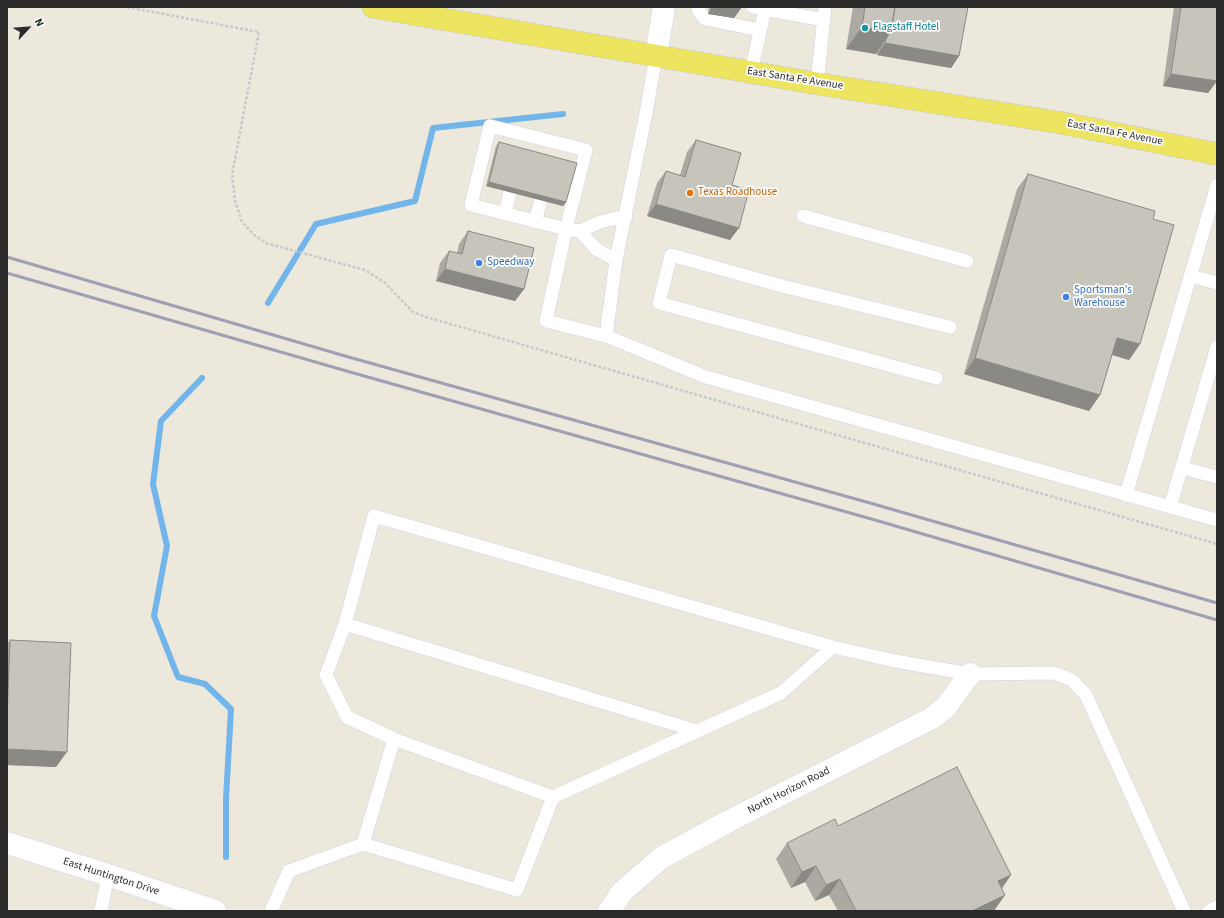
<!DOCTYPE html>
<style>
body{margin:0}
#map{position:relative;width:1224px;height:918px;overflow:hidden;background:#ece8dc;font-family:"Source Sans 3",sans-serif}
canvas{display:block}
.frame{position:absolute;inset:0;border:8px solid #2a2a2a;pointer-events:none}
.north{position:absolute;left:8px;top:8px;width:40px;height:40px;-webkit-text-stroke:3px #fff;paint-order:stroke;rotate:64deg;font-size:11px;font-weight:700;line-height:16px;text-align:center;color:#2a2a2a}
.north::after{content:'';display:block;margin:auto;width:14px;height:18px;background:#2a2a2a;clip-path:polygon(50% 0,100% 100%,50% 72%,0 100%)}
</style>
<div id="map">
<canvas width="1224" height="918"></canvas>
<div class="frame"></div>
<div class="north">N</div>
</div>
<script>
const c = document.querySelector('canvas').getContext('2d');
c.lineJoin = 'round';
function toPath(rows) {
  const path = new Path2D();
  for (const r of rows) {
    path.moveTo(r[0], r[1]);
    for (let i = 2; i < r.length; i += 2) path.lineTo(r[i], r[i + 1]);
  }
  return path;
}
function strokePath(path, color, width, dash) {
  c.strokeStyle = color;
  c.lineWidth = width;
  c.lineCap = dash ? 'butt' : 'round';
  c.setLineDash(dash || []);
  c.stroke(path);
}
function fill(path, color) {
  c.fillStyle = color;
  c.fill(path, 'evenodd');
}
function drawText(font, color, halo, rows, align = 'center') {
  c.font = font + ' "Source Sans 3",sans-serif';
  c.lineWidth = 3.5;
  c.setLineDash([]);
  c.textBaseline = 'middle';
  c.strokeStyle = halo;
  c.fillStyle = color;
  for (const [text, x, y, turn = 0] of rows) {
    c.save();
    c.translate(x, y);
    c.rotate((+turn || 0) * Math.PI / 180);
    c.textAlign = isNaN(turn) ? turn : align;
    if (halo) c.strokeText(text, 0, 0);
    c.fillText(text, 0, 0);
    c.restore();
  }
}
strokePath(toPath([
 [268,303,316,224,415,201,433,128,563,114],
 [202,378,161,421,153,484,167,546,154,616,178,677,205,684,231,709,226,799,226,857]
]), '#72b5eb', 6);
const service = toPath([
 [699,7,698,10,705,19,760,30],
 [753,7,824,20],
 [656,56,646,113,616,260,606,336,706,377,1217,520],
 [751,72,765,9],
 [817,83,825,7],
 [505,214,510,192],
 [803,216,967,261],
 [535,222,541,200],
 [580,231,596,249,616,260],
 [1190,276,1217,283],
 [606,336,546,321,566,229,586,150,490,126,471,205,566,229,580,231,600,222,626,216],
 [936,378,659,303,671,255,782,286,950,327],
 [1182,468,1217,477],
 [1126,495,1217,185],
 [1170,507,1217,347],
 [345,624,697,731],
 [833,647,781,693,553,797,394,739,347,717,326,675,345,624,374,516,833,647,895,661,970,674,1054,673,1072,680,1086,695,1184,911],
 [363,844,517,890,553,797],
 [101,911,108,875],
 [271,911,289,871,363,844,394,739],
 [1209,911,1217,907]
]);
const minor = toPath([
 [656,56,664,7],
 [609,911,622,892,661,858,729,821,932,718,946,707,970,674]
]);
const tertiary = toPath([
 [7,843,108,875,215,911]
]);
const primary = toPath([
 [373,7,808,82,1062,123,1217,154]
]);
strokePath(service, '#d1d2e2', 14);
strokePath(minor, '#d1d2e2', 23);
strokePath(tertiary, '#d1d2e2', 23);
strokePath(primary, '#c8c8c8', 23);
strokePath(toPath([
 [127,7,259,32,232,175,235,200,242,222,253,234,266,243,365,270,384,282,413,312,426,317,1217,544]
]), '#c8c8c8', 2.5, [3, 2]);
strokePath(service, '#fff', 13);
strokePath(minor, '#fff', 22);
strokePath(tertiary, '#fff', 22);
strokePath(primary, '#ede560', 22);
strokePath(toPath([
 [7,257,345,356,870,503,1217,603],
 [7,273,350,372,875,520,1217,620]
]), '#a09fb4', 3);
fill(toPath([
 [709,7,742,7,734,18,708,14],
 [853,7,968,7,959,56,951,68,877,55,877,51,876,54,846,49],
 [1174,7,1217,7,1217,81,1208,93,1163,86],
 [696,140,732,185,730,240,647,216,657,183,666,171,680,175,687,152],
 [499,142,566,202,563,206,486,186,496,146],
 [1028,174,1153,219,1140,344,1129,360,1112,355,1100,395,1089,411,964,374,1017,189],
 [468,231,524,289,515,301,436,281,440,263,449,251,457,253,459,244],
 [10,640,56,767,7,765,7,644],
 [838,826,1011,875,1002,889,1005,895,993,911,838,911,829,895,815,901,805,882,791,888,776,859,787,843]
]), '#aba9a2');
fill(toPath([
 [712,7,742,7,734,18,708,14],
 [862,27,891,31,876,54,846,49],
 [885,43,959,56,951,68,877,55],
 [1171,74,1217,81,1208,93,1163,86],
 [489,182,566,202,563,206,486,186],
 [656,204,739,228,730,240,647,216],
 [445,269,524,289,515,301,436,281],
 [1117,338,1140,344,1129,360,1106,353],
 [975,358,1100,395,1089,411,964,374],
 [7,749,67,752,56,767,7,765],
 [816,866,805,882,791,888,802,872],
 [1011,875,1000,890,998,881],
 [840,879,829,895,815,901,826,885],
 [1005,895,994,911,972,911]
]), '#8b8984');
const building = toPath([
 [865,7,895,7,891,31,862,27,865,7],
 [895,7,968,7,959,56,885,43,886,39,891,31,895,7],
 [1181,7,1217,7,1217,81,1171,74,1181,7],
 [696,140,741,153,732,185,749,190,739,228,656,204,666,171,685,177,696,140],
 [499,142,577,163,566,202,489,182,499,142],
 [1028,174,1155,211,1153,219,1174,225,1140,344,1117,338,1100,395,975,358,1028,174],
 [468,231,534,248,524,289,445,269,449,251,462,254,468,231],
 [10,640,71,643,67,752,7,749,7,719,10,640],
 [957,767,1011,875,998,881,1005,895,972,911,856,911,840,879,826,885,816,866,802,872,787,843,835,819,838,826,957,767]
]);
fill(building, '#c7c4bc');
strokePath(building, '#8b8984', 1);
for (const [x, y, r, color] of [
 [865,28,4,"#0f9aa8"],
 [690,193,4,"#e8710a"],
 [479,263,4,"#3f7fe0"],
 [1066,297,4,"#3f7fe0"]
]) {
  const dot = new Path2D();
  dot.arc(x, y, r, 0, 2 * Math.PI);
  c.fillStyle = color;
  c.fill(dot);
  strokePath(dot, '#fff', 1.5);
}
drawText('11px', '#0d838f', '#fff', [
 ["Flagstaff Hotel",873,28]
], 'left');
drawText('11px', '#2a2a2a', '#fff', [
 ["East Santa Fe Avenue",795,79,9],
 ["East Santa Fe Avenue",1115,133,11],
 ["North Horizon Road",789,791,-27],
 ["East Huntington Drive",111,877,18]
]);
drawText('11px', '#c56008', '#fff', [
 ["Texas Roadhouse",698,193]
], 'left');
drawText('11px', '#366cbe', '#fff', [
 ["Speedway",487,263],
 ["Sportsman's",1074,291],
 ["Warehouse",1074,304]
], 'left');
</script>
